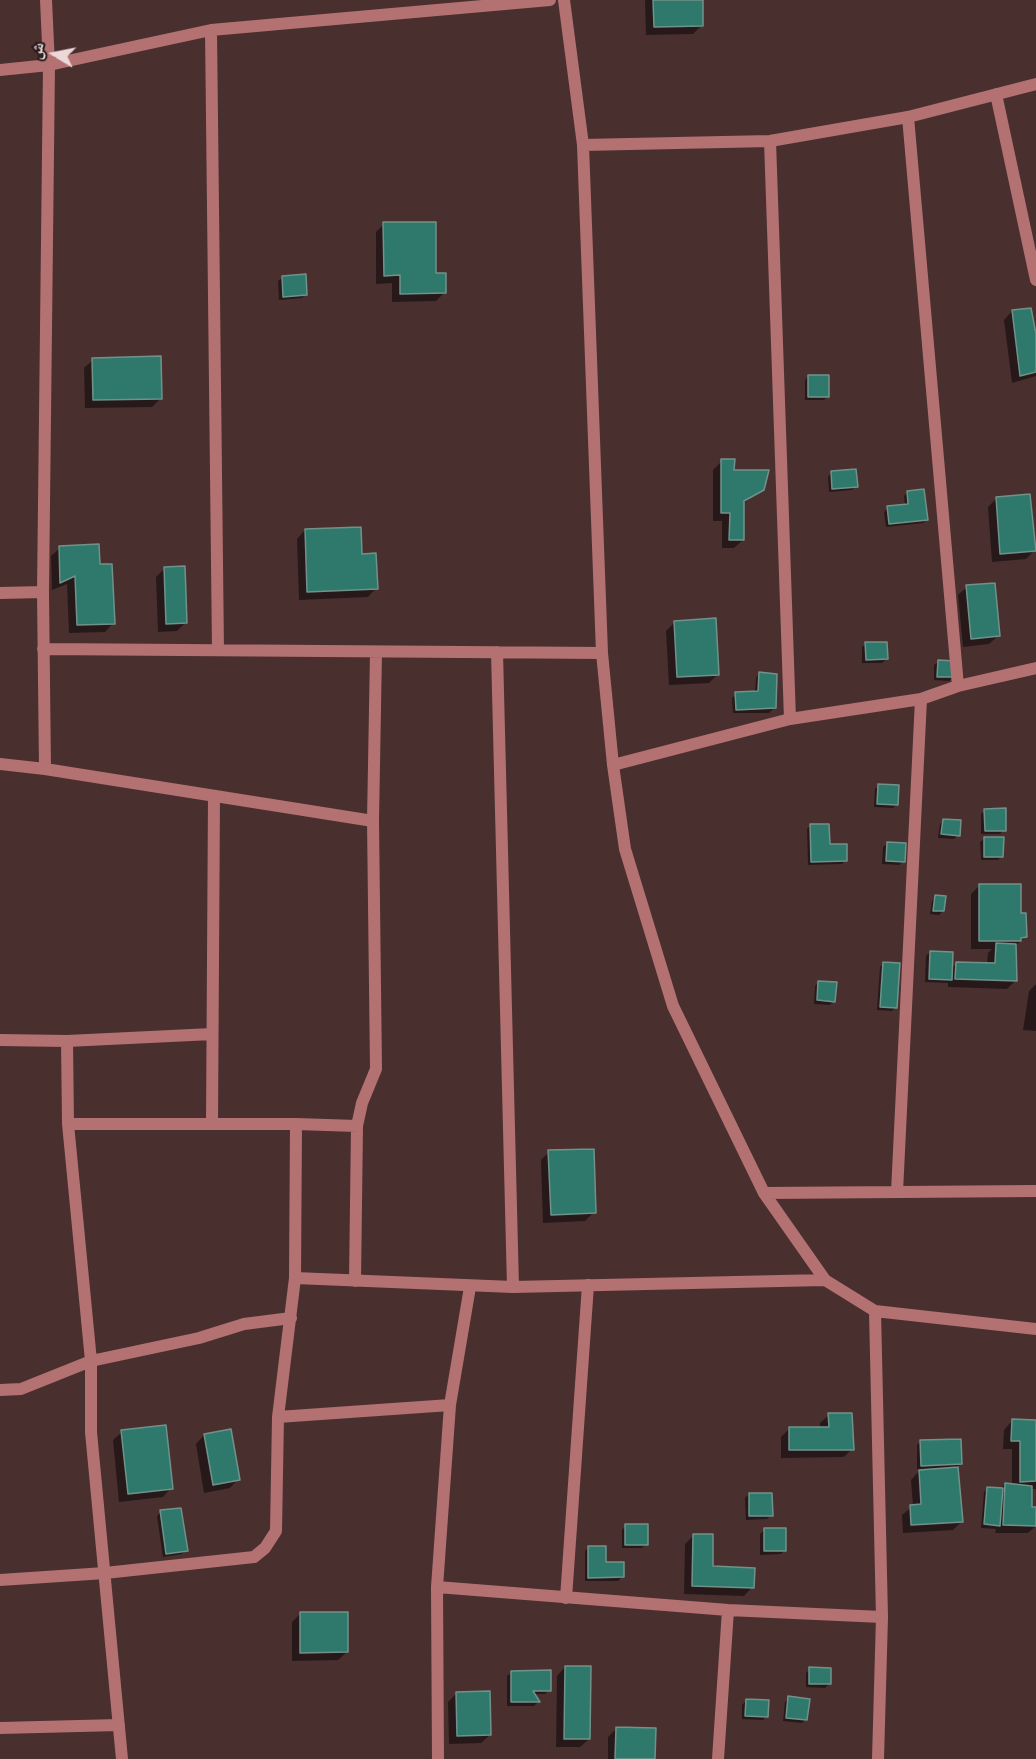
<!DOCTYPE html>
<meta charset="utf-8">
<style>
body{margin:0}
#map{position:relative;width:1036px;height:1759px;overflow:hidden;background:#4a2f2f;font-family:"Noto Sans","Noto Naskh Arabic",sans-serif}
canvas{display:block}
.north{position:absolute;left:24px;top:24px;width:60px;height:60px;-webkit-text-stroke:4px #271b1b;paint-order:stroke;rotate:280deg;font-size:16px;font-weight:700;line-height:24px;text-align:center;color:#ebd9d9}
.north::after{content:'';display:block;margin:auto;width:21px;height:27px;background:#ebd9d9;clip-path:polygon(50% 0,100% 100%,50% 72%,0 100%)}
</style>
<div id="map">
<canvas width="1036" height="1759"></canvas>
<div class="north">ش</div>
</div>
<script>
const c = document.querySelector('canvas').getContext('2d');
c.lineJoin = 'round';
function fill(path, color) {
  c.fillStyle = color;
  c.fill(path, 'evenodd');
}
function toPath(rows) {
  const path = new Path2D();
  for (const r of rows) {
    path.moveTo(r[0], r[1]);
    for (let i = 2; i < r.length; i += 2) path.lineTo(r[i], r[i + 1]);
  }
  return path;
}
function strokePath(path, color, width, dash) {
  c.strokeStyle = color;
  c.lineWidth = width;
  c.lineCap = dash ? 'butt' : 'round';
  c.setLineDash(dash || []);
  c.stroke(path);
}
fill(toPath([
 [645,0,701,0,702,25,693,34,646,35],
 [384,224,435,274,444,293,436,301,392,302,392,283,376,284,376,232],
 [282,278,306,294,302,298,279,300,278,281],
 [1012,311,1036,342,1036,376,1012,383,1004,320],
 [93,360,161,398,152,407,85,408,84,368],
 [809,376,828,396,824,400,805,400,805,380],
 [722,461,733,472,762,489,743,504,743,540,734,548,722,548,722,521,713,521,713,470],
 [831,473,856,486,852,490,829,492,828,477],
 [908,492,927,520,923,523,886,527,884,512,888,508,905,506,904,496],
 [996,499,1034,551,1026,559,992,562,988,507],
 [305,530,360,555,376,588,368,597,299,600,297,539],
 [60,548,99,566,113,623,105,632,69,633,67,584,52,590,51,556],
 [165,568,185,623,177,631,158,632,156,577],
 [967,587,998,636,989,644,963,647,958,595],
 [675,622,718,674,709,683,669,685,666,631],
 [866,644,886,659,882,663,862,663,862,647],
 [938,662,953,677,949,681,934,680,934,665],
 [759,674,775,675,773,709,769,713,733,713,732,698,736,694,755,693,756,678],
 [879,785,897,804,893,808,874,807,875,789],
 [985,810,1004,830,1000,834,981,834,981,814],
 [944,820,958,835,954,839,938,838,940,824],
 [811,825,846,860,842,864,808,865,807,829],
 [984,839,1002,856,998,860,981,860,980,842],
 [887,844,903,861,899,865,882,864,883,847],
 [980,885,1020,915,1026,937,1015,946,1015,981,1007,989,948,987,948,983,925,982,926,956,930,952,951,969,957,963,987,965,988,953,992,949,971,949,971,894],
 [935,897,943,911,939,915,930,914,932,901],
 [884,963,896,1007,892,1011,877,1010,880,967],
 [819,982,834,1001,830,1005,814,1004,815,986],
 [1036,984,1036,1031,1023,1030,1029,991],
 [549,1152,594,1212,585,1221,543,1223,541,1160],
 [829,1415,852,1449,844,1457,781,1458,781,1437,789,1429,820,1428,820,1423],
 [1012,1421,1036,1422,1036,1489,1031,1489,1030,1508,1036,1509,1036,1526,1028,1533,995,1533,996,1529,981,1528,984,1492,988,1488,1000,1489,1005,1484,1012,1485,1012,1449,1003,1449,1004,1430],
 [122,1432,171,1488,163,1497,119,1502,113,1440],
 [204,1435,238,1479,230,1488,204,1493,196,1444],
 [921,1441,960,1464,956,1468,962,1521,953,1530,903,1533,902,1515,913,1506,911,1480,921,1469,917,1469,917,1445],
 [749,1494,771,1515,767,1519,746,1520,745,1498],
 [161,1512,186,1550,182,1554,163,1557,157,1516],
 [626,1526,646,1544,642,1548,622,1548,622,1530],
 [764,1530,784,1551,781,1554,760,1555,760,1534],
 [694,1535,712,1567,752,1587,744,1596,684,1594,685,1544],
 [589,1547,605,1563,622,1577,618,1581,585,1581,585,1551],
 [300,1614,347,1652,338,1660,292,1661,292,1622],
 [565,1667,589,1739,580,1747,556,1747,557,1676],
 [810,1669,829,1684,825,1688,806,1687,806,1673],
 [511,1673,549,1690,545,1694,533,1694,538,1702,534,1706,507,1706,507,1676],
 [456,1694,490,1735,481,1743,449,1744,448,1702],
 [789,1698,806,1719,802,1723,783,1721,785,1702],
 [746,1701,767,1716,763,1720,742,1719,742,1705],
 [617,1728,653,1759,608,1759,608,1737]
]), '#0007');
const building = toPath([
 [653,0,703,0,703,26,654,27,653,0],
 [383,222,436,222,436,273,446,273,446,293,400,294,400,275,384,276,383,222],
 [306,274,307,295,283,297,282,276,306,274],
 [1031,308,1036,334,1036,372,1020,376,1012,310,1031,308],
 [161,356,162,399,93,400,92,358,161,356],
 [808,375,829,375,829,397,808,397,808,375],
 [721,459,735,459,734,470,769,470,764,490,744,501,744,540,729,540,730,513,721,513,721,459],
 [856,469,858,487,832,489,831,471,856,469],
 [924,489,928,520,889,524,887,506,908,504,907,491,924,489],
 [1030,494,1036,551,1000,554,996,497,1030,494],
 [361,527,362,554,376,553,378,589,307,592,305,529,361,527],
 [99,544,100,564,112,564,115,624,77,625,75,576,60,583,59,546,99,544],
 [185,566,187,623,166,624,164,567,185,566],
 [995,583,1000,636,971,639,966,585,995,583],
 [716,618,719,675,677,677,674,621,716,618],
 [865,642,887,642,888,659,866,660,865,642],
 [938,660,955,661,954,677,937,677,938,660],
 [759,672,777,674,776,708,736,710,735,692,758,691,759,672],
 [878,784,899,785,898,805,877,804,878,784],
 [1006,808,1006,831,985,831,984,809,1006,808],
 [943,819,961,820,960,836,941,834,943,819],
 [810,824,829,824,830,844,847,844,847,861,811,862,810,824],
 [984,837,1004,837,1003,857,984,857,984,837],
 [887,842,906,843,905,862,886,861,887,842],
 [979,884,1021,884,1021,913,1026,913,1027,937,1021,938,1021,941,979,941,979,884],
 [935,895,946,896,944,911,933,911,935,895],
 [996,943,1016,944,1017,981,955,979,956,962,995,963,996,943],
 [930,951,953,952,952,980,929,979,930,951],
 [883,962,900,963,897,1008,880,1007,883,962],
 [818,981,837,982,835,1002,817,1000,818,981],
 [594,1149,596,1213,551,1215,548,1150,594,1149],
 [828,1413,852,1413,854,1450,789,1450,789,1427,829,1427,828,1413],
 [1012,1419,1036,1420,1036,1481,1020,1482,1020,1441,1011,1441,1012,1419],
 [166,1425,173,1489,128,1494,121,1430,166,1425],
 [231,1429,240,1480,213,1485,204,1434,231,1429],
 [961,1439,962,1464,921,1466,920,1440,961,1439],
 [958,1467,963,1522,911,1525,910,1505,921,1504,919,1470,958,1467],
 [1005,1483,1032,1486,1032,1507,1036,1507,1036,1526,1003,1525,1005,1483],
 [987,1487,1003,1488,1000,1526,984,1524,987,1487],
 [749,1493,772,1493,773,1516,749,1516,749,1493],
 [181,1508,188,1551,166,1554,160,1510,181,1508],
 [625,1524,648,1524,648,1545,625,1545,625,1524],
 [764,1528,786,1528,786,1551,764,1551,764,1528],
 [693,1534,713,1534,713,1566,755,1568,754,1588,692,1586,693,1534],
 [588,1546,606,1546,606,1562,624,1562,624,1577,588,1578,588,1546],
 [300,1612,348,1612,348,1652,300,1653,300,1612],
 [565,1666,591,1666,590,1739,564,1739,565,1666],
 [809,1667,831,1668,831,1684,809,1684,809,1667],
 [551,1670,551,1691,533,1691,540,1702,511,1702,511,1671,551,1670],
 [490,1691,491,1735,457,1736,456,1692,490,1691],
 [788,1696,810,1699,807,1720,786,1718,788,1696],
 [746,1699,769,1700,768,1717,745,1716,746,1699],
 [616,1727,656,1728,655,1759,615,1759,616,1727]
]);
fill(building, '#2e796b');
strokePath(building, '#71928a', 1.5);
strokePath(toPath([
 [564,0,583,145,602,653,613,765,625,849,673,1006,764,1193,825,1280,875,1311,882,1617,878,1759],
 [211,30,218,650],
 [0,70,49,65,211,30,550,0],
 [996,94,1036,280],
 [908,117,958,686],
 [770,141,790,719],
 [583,145,770,141,908,117,1036,84],
 [0,593,43,592],
 [43,649,602,653],
 [497,652,513,1287],
 [0,764,45,769,373,821],
 [613,765,790,719,921,699,958,686,1036,668],
 [45,769,43,592,49,65,46,0],
 [0,1040,67,1041,212,1034],
 [67,1041,68,1124,91,1361,91,1432,122,1759],
 [212,1123,214,796],
 [296,1124,357,1126],
 [897,1192,921,699],
 [764,1193,1036,1191],
 [295,1278,513,1287,825,1280],
 [355,1281,357,1126,362,1103,376,1069,373,821,376,652],
 [875,1311,1036,1329],
 [0,1390,21,1389,91,1361,199,1338,244,1324,291,1318],
 [278,1417,450,1405],
 [0,1580,105,1573,254,1557,265,1548,276,1531,278,1417,295,1278,296,1124,68,1124],
 [437,1587,728,1610,882,1617],
 [566,1598,588,1285],
 [0,1728,119,1725],
 [438,1759,437,1587,450,1405,470,1287],
 [718,1759,728,1610]
]), '#b47172', 12);
</script>
